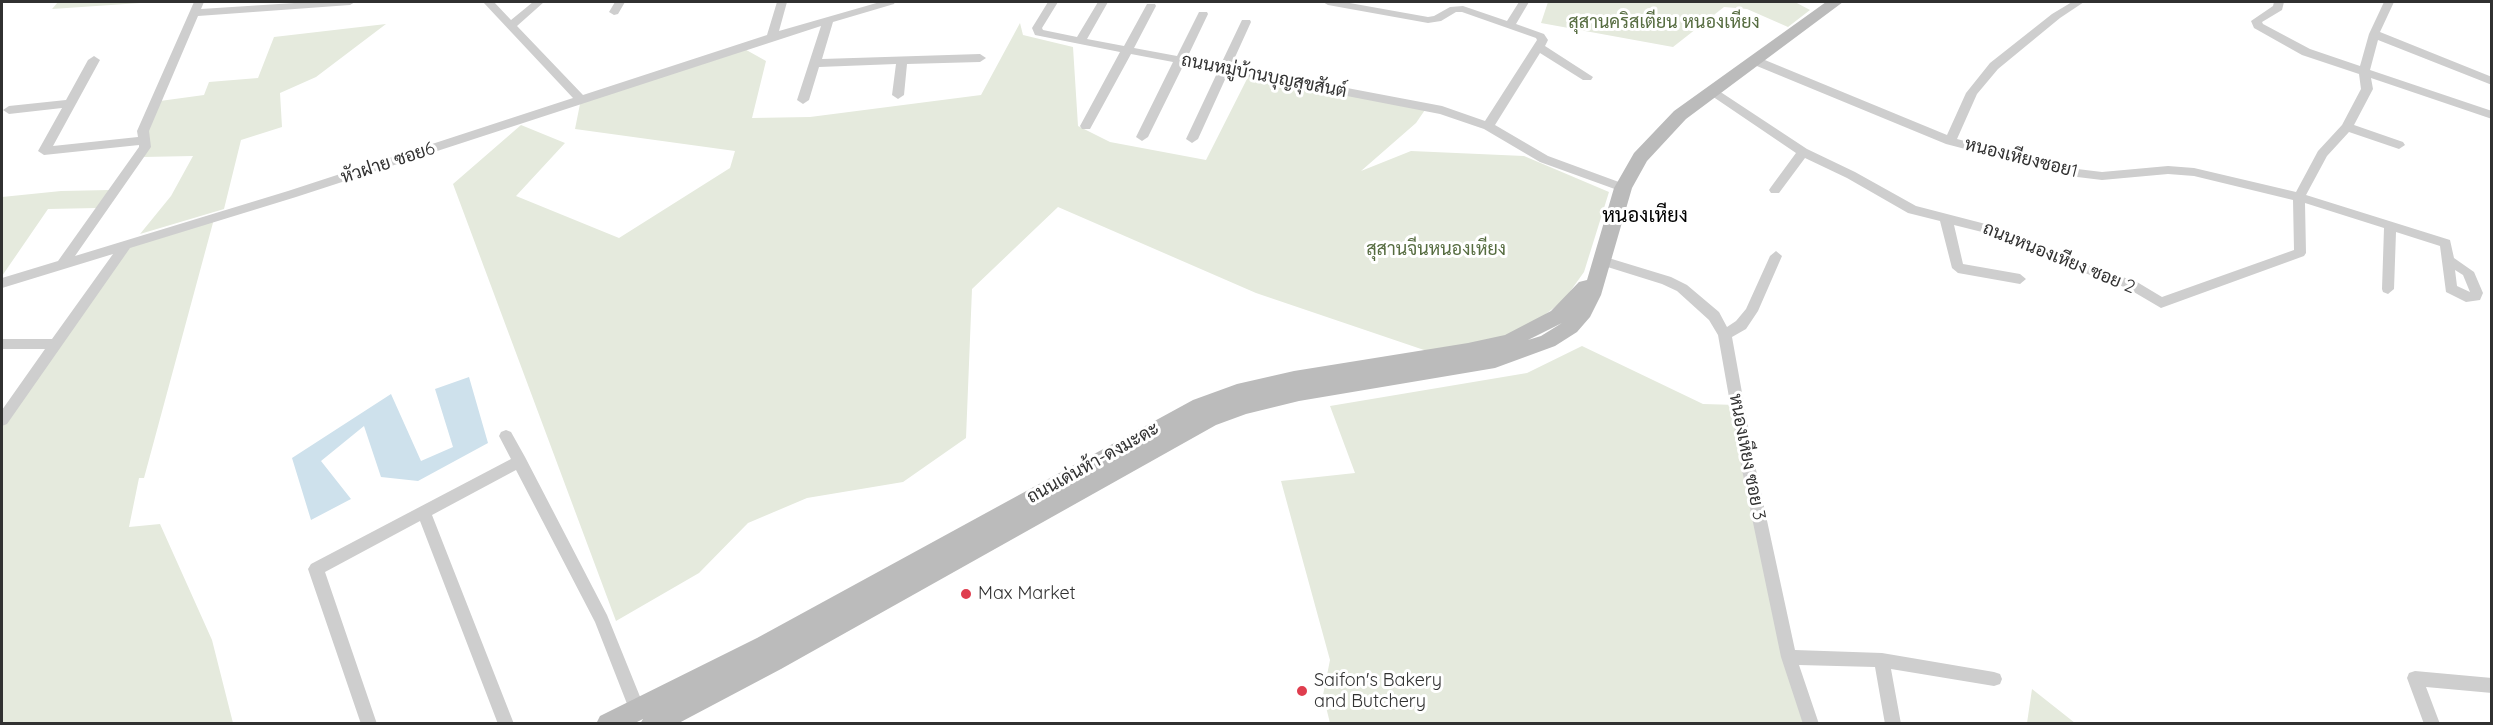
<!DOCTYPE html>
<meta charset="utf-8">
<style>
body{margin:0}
#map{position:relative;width:2493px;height:725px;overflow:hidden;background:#fff;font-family:Quicksand,sans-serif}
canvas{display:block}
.frame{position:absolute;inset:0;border:3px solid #313131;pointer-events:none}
</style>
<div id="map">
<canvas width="2493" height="725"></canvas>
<div class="frame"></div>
</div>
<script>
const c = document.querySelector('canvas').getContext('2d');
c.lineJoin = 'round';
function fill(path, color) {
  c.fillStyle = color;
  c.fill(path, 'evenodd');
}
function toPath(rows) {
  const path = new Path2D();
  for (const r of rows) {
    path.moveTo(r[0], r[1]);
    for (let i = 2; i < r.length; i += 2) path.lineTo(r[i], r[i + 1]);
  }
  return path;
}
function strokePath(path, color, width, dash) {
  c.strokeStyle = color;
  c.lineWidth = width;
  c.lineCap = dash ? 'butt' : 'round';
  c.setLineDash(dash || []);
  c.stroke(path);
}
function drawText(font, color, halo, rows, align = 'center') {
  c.font = font + ' Quicksand,Sarabun,sans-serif';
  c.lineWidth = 6;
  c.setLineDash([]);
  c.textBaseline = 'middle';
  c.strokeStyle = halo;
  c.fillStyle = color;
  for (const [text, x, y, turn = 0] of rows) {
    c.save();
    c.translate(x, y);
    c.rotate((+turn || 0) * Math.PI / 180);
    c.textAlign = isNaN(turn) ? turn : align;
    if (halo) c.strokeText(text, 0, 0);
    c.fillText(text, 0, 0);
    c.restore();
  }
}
fill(toPath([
 [58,2,155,2,52,9],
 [1548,2,1795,2,1810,10,1788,27,1747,9,1724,7,1673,47,1541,23],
 [1020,23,1023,35,1073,47,1078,126,1110,142,1206,160,1250,73,1427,107,1416,123,1361,171,1411,151,1524,156,1609,192,1584,272,1564,300,1538,320,1497,340,1427,351,1256,293,1058,207,972,289,966,438,903,482,807,498,748,523,699,573,616,621,453,184,521,125,565,143,516,196,619,238,730,168,735,151,575,129,581,99,741,47,766,61,752,118,810,117,981,95],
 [386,24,316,77,280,93,282,127,241,140,224,209,140,234,171,196,193,156,142,157,146,129,160,101,204,95,209,82,258,78,274,37],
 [110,190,97,208,48,209,2,276,2,197,61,191],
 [214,219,144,478,139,478,129,527,160,524,212,640,233,723,2,724,2,427,126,245],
 [1582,346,1703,404,1737,405,1811,723,1330,723,1323,695,1330,660,1281,481,1355,473,1330,406,1527,373],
 [2032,689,2075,723,2027,723]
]), '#e5eadd');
fill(toPath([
 [469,377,488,443,418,481,381,477,364,426,321,461,351,499,311,520,292,458,391,394,421,461,453,447,435,389]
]), '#cee1ec');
fill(toPath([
 [194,2,204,2,201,9,310,2,355,2,350,5,198,16,149,131,151,147,75,256,288,191,573,98,483,2,494,2,511,20,533,2,544,2,517,26,583,95,767,35,777,2,787,2,779,31,880,2,895,2,894,4,833,22,822,59,980,54,986,58,980,62,907,64,904,95,898,99,892,95,896,64,819,67,809,100,803,104,797,100,821,26,296,197,130,248,7,424,2,426,2,410,45,349,2,349,2,339,52,339,113,254,2,288,2,278,58,261,139,147,139,145,44,155,38,151,62,108,9,114,3,110,9,106,66,100,88,60,94,56,100,60,53,146,138,137,137,131,194,2],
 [615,2,625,2,618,14,614,15,609,12,615,2],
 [1048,2,1058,2,1042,28,1043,30,1077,37,1098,2,1108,2,1087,39,1124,46,1147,4,1155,4,1156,6,1134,48,1177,56,1199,12,1207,12,1208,14,1187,58,1221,64,1241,22,1242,20,1250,20,1251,22,1231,66,1442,106,1485,121,1537,40,1536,38,1462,12,1456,12,1441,21,1428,23,1328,5,1323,2,1344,2,1428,17,1434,16,1450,7,1463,6,1507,21,1519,2,1529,2,1516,24,1544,34,1548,40,1545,46,1593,77,1591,80,1583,80,1540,53,1495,125,1548,156,1627,185,1629,188,1623,192,1540,162,1484,129,1440,114,1228,73,1198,139,1192,143,1186,139,1218,71,1184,64,1148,137,1142,141,1136,137,1173,62,1131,54,1090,129,1082,129,1080,126,1120,52,1035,35,1032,28,1048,2],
 [2072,2,2084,2,2060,18,1998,69,1977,94,1957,139,2069,168,2102,172,2168,166,2194,168,2296,192,2318,151,2342,125,2361,89,2359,74,2302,55,2254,28,2251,21,2273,6,2274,2,2284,2,2282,10,2262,22,2263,24,2310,49,2360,66,2369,34,2384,2,2394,2,2380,32,2492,77,2492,85,2378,40,2370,70,2492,111,2492,119,2371,78,2373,89,2354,125,2403,142,2405,145,2399,149,2349,132,2327,156,2306,195,2450,240,2454,258,2474,272,2483,293,2480,300,2466,302,2446,292,2440,246,2396,232,2394,289,2388,294,2383,292,2382,289,2384,228,2305,203,2306,253,2304,256,2161,308,2127,288,2065,266,1994,235,1954,225,1963,264,2020,274,2026,279,2020,284,1958,273,1952,268,1940,221,1908,213,1847,178,1805,158,1779,193,1771,193,1769,190,1771,187,1796,153,1706,92,1708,89,1716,89,1807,149,1855,172,1916,206,2001,228,2073,260,2137,282,2162,297,2294,250,2293,200,2194,176,2168,174,2102,180,2069,176,1946,144,1752,64,1750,61,1756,57,1760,58,1947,135,1966,93,1990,63,2052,14,2072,2],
 [2455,270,2463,275,2470,292,2457,286,2455,270],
 [1776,251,1782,256,1758,311,1746,329,1732,337,1755,465,1795,650,1882,653,1994,672,2000,674,2002,679,2000,684,1994,686,1891,669,1901,724,1885,724,1875,667,1799,665,1819,724,1803,724,1781,657,1741,465,1718,335,1709,320,1677,291,1662,284,1598,264,1596,261,1602,256,1671,277,1687,285,1719,312,1727,327,1736,321,1746,309,1770,256,1776,251],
 [506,430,511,432,525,457,607,615,645,709,643,714,637,717,631,714,595,622,516,470,432,515,514,724,498,724,420,521,325,572,377,724,361,724,308,569,311,564,511,459,499,436,501,432,506,430],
 [2415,671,2492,678,2492,693,2426,687,2440,724,2424,724,2407,678,2409,673,2415,671]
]), '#cecece');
fill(toPath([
 [1826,2,1843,2,1686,119,1647,161,1632,188,1601,295,1590,317,1577,332,1555,346,1495,368,1299,401,1246,414,1216,425,781,669,677,724,640,724,643,719,633,724,596,724,600,716,757,638,1193,400,1237,384,1294,371,1468,343,1505,335,1551,311,1579,282,1587,280,1614,188,1634,153,1674,111,1826,2],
 [1562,323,1541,336,1528,340,1562,323]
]), '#bbb');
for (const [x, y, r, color] of [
 [966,594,6,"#df3d4e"],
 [1302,691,6,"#df3d4e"]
]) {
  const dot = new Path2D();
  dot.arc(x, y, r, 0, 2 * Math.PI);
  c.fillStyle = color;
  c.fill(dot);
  strokePath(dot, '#fff', 2);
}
drawText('18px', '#566c40', '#fff', [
 ["สุสานคริสเตียน หนองเหียง",1664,23],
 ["สุสานจีนหนองเหียง",1436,250]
]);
drawText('18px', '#313131', '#fff', [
 ["ถนนหมู่บ้านบุญสุขสันต์",1264,76,11],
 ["หนองเหียงซอย1",2021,158,14],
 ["หัวฝาย ซอย6",388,163,-18],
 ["ถนนหนองเหียง ซอย 2",2059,258,22],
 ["หนองเหียง ซอย 3",1747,457,79],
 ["ถนนเด่นห้า-ดงมะดะ",1093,463,-29]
]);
drawText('18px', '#313131', '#fff', [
 ["Max Market",978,594],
 ["Saifon's Bakery",1314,681],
 ["and Butchery",1314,702]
], 'left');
drawText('20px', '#000', '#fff', [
 ["หนองเหียง",1645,216]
]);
</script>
